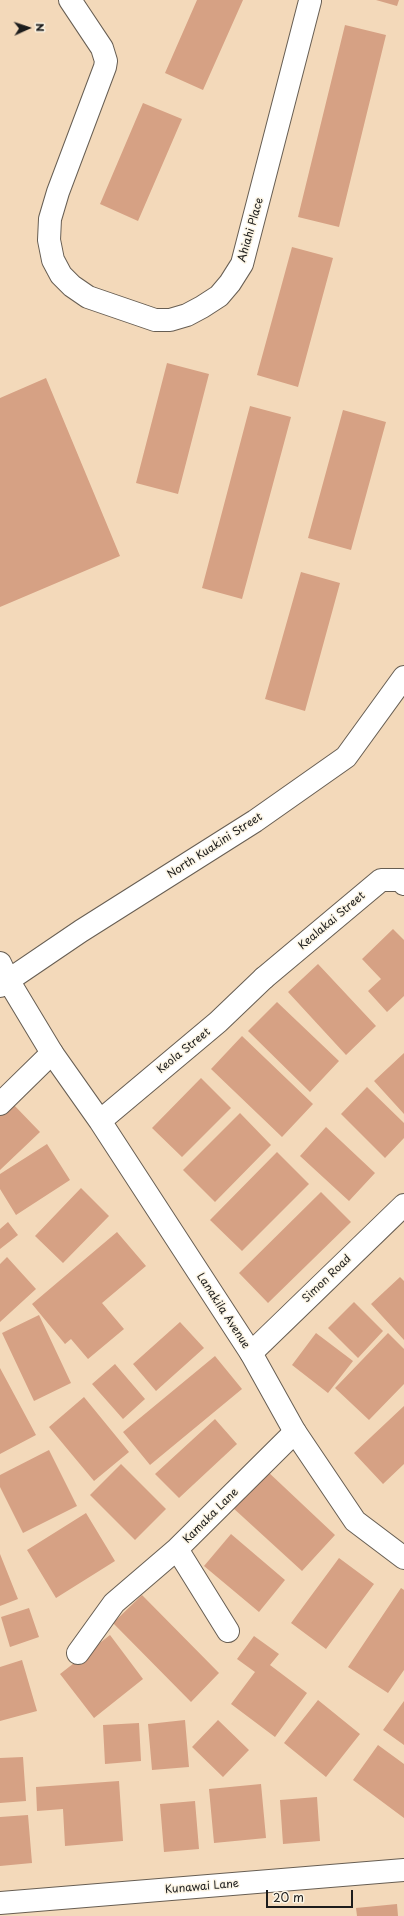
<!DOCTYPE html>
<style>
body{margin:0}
#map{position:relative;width:404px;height:1916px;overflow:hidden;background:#f3d9ba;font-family:"Playpen Sans",sans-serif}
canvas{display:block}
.north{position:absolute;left:8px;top:8px;width:40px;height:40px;-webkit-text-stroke:3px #fcf5e5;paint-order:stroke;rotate:87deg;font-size:11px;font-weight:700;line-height:16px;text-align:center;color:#1c1c1c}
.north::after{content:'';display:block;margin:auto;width:14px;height:18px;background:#1c1c1c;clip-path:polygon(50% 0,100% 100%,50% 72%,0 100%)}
.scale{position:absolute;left:266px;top:1890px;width:87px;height:18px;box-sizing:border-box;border:2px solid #1c1c1c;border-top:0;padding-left:5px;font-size:12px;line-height:14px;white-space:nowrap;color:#1c1c1c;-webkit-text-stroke:3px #fcf5e5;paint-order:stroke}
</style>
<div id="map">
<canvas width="404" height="1916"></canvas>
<div class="north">N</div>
<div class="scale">20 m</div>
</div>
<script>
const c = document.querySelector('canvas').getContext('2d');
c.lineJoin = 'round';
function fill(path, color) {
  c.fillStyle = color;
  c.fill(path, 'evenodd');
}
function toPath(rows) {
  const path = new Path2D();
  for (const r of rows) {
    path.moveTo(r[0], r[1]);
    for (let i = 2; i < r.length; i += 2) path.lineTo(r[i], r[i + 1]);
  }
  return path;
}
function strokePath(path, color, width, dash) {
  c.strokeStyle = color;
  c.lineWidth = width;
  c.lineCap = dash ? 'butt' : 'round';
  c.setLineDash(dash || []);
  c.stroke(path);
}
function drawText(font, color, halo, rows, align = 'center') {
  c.font = font + ' "Playpen Sans",sans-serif';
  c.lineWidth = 3;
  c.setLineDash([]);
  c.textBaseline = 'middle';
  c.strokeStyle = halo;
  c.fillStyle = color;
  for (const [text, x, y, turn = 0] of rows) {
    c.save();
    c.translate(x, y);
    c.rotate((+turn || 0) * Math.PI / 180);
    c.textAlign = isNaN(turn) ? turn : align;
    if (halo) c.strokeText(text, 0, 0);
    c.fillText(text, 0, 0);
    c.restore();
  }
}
fill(toPath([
 [197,0,243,0,203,90,165,73],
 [376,0,399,0,397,6],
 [345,25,386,35,339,227,298,217],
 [143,103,182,119,138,221,100,204],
 [292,247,333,258,298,387,257,375],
 [167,363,209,374,178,494,136,483],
 [46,378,120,556,0,607,0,398],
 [250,406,291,417,242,599,202,588],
 [343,410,386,422,351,550,308,538],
 [301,572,340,583,305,711,265,699],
 [393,929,404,940,404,996,387,1012,368,991,381,979,362,959],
 [318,964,376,1026,346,1055,288,992],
 [277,1002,339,1061,310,1092,248,1031],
 [242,1036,313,1104,282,1137,211,1069],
 [404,1053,404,1114,374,1081],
 [201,1078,231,1108,182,1157,152,1128],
 [367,1087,404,1123,404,1138,385,1158,341,1114],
 [12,1103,40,1132,0,1170,0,1115],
 [240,1113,271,1145,215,1202,183,1170],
 [326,1127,375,1173,349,1201,300,1156],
 [47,1144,70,1180,16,1215,0,1189,0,1174],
 [277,1152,309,1184,242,1251,210,1220],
 [81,1188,109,1216,63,1263,35,1236],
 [321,1192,351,1222,268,1303,239,1273],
 [8,1222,18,1235,0,1249,0,1229],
 [117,1232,146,1266,102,1303,124,1329,88,1359,71,1339,65,1344,32,1304],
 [7,1257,36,1289,0,1322,0,1264],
 [400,1277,404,1281,404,1340,371,1304],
 [354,1302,383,1331,358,1358,328,1328],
 [39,1315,71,1383,34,1401,2,1333],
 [180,1322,204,1348,156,1391,133,1364],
 [316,1333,353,1361,328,1393,292,1365],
 [388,1333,404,1349,404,1384,369,1420,335,1388],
 [215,1356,242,1389,150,1465,123,1432],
 [115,1364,145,1399,123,1419,92,1384],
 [0,1368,36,1435,0,1454],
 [84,1397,129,1452,94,1481,49,1427],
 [404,1406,404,1464,383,1484,354,1453],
 [215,1419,237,1444,179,1498,155,1474],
 [49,1450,77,1506,23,1533,0,1487,0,1475],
 [121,1464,166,1509,135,1540,90,1495],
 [266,1470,335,1535,302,1571,232,1507],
 [86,1513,115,1561,56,1598,27,1550],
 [231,1534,285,1580,259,1612,204,1566],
 [0,1554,18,1599,0,1606],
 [339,1558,374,1584,326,1649,291,1623],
 [401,1588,404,1590,404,1670,388,1693,348,1667],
 [142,1595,219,1673,191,1702,113,1623],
 [29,1608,39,1637,10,1647,1,1617],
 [110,1635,143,1679,94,1718,60,1674],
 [254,1636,279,1654,270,1665,307,1693,275,1737,231,1704,255,1672,237,1659],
 [22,1660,37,1711,0,1721,0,1667],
 [318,1700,360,1734,326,1777,284,1743],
 [404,1701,404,1745,383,1730],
 [185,1720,189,1767,152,1770,148,1724],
 [218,1720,249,1750,223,1777,192,1747],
 [139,1723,141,1761,105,1764,103,1725],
 [378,1745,404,1764,404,1818,353,1780],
 [23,1757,26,1801,0,1803,0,1758],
 [119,1781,123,1841,65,1846,63,1809,37,1811,36,1787],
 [261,1784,266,1838,214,1843,209,1789],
 [317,1797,320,1841,283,1844,280,1800],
 [195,1801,199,1849,164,1852,160,1804],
 [28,1815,32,1863,0,1866,0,1817],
 [397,1904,398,1916,357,1916,356,1908]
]), '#d6a184');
const minor = toPath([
 [70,0,102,48,106,61,105,67,58,192,50,219,49,240,53,260,61,275,72,286,88,297,155,320,170,320,187,315,202,307,219,296,230,283,242,264,310,1],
 [264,978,381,880,401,880,404,884],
 [0,1104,52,1053],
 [251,1353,404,1205],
 [228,1631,177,1549,295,1432],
 [78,1653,114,1603,177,1549],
 [0,1903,404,1870]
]);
const tertiary = toPath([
 [0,963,8,980,52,1053,100,1121,251,1353,295,1432,355,1521,404,1558],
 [0,986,81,931,255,821,346,757,404,677],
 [100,1121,218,1022,264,978]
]);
strokePath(minor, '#675e53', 24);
strokePath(tertiary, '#675e53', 24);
strokePath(minor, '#fff', 22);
strokePath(tertiary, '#fff', 22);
drawText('11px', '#1c1c1c', '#fcf5e5', [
 ["Ahiahi Place",251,230,-74],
 ["North Kuakini Street",215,846,-33],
 ["Kealakai Street",332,921,-40],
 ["Keola Street",184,1051,-39],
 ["Simon Road",327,1279,-44],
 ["Lanakila Avenue",223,1311,57],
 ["Kamaka Lane",211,1516,-45],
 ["Kunawai Lane",202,1887,-5]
]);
</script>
